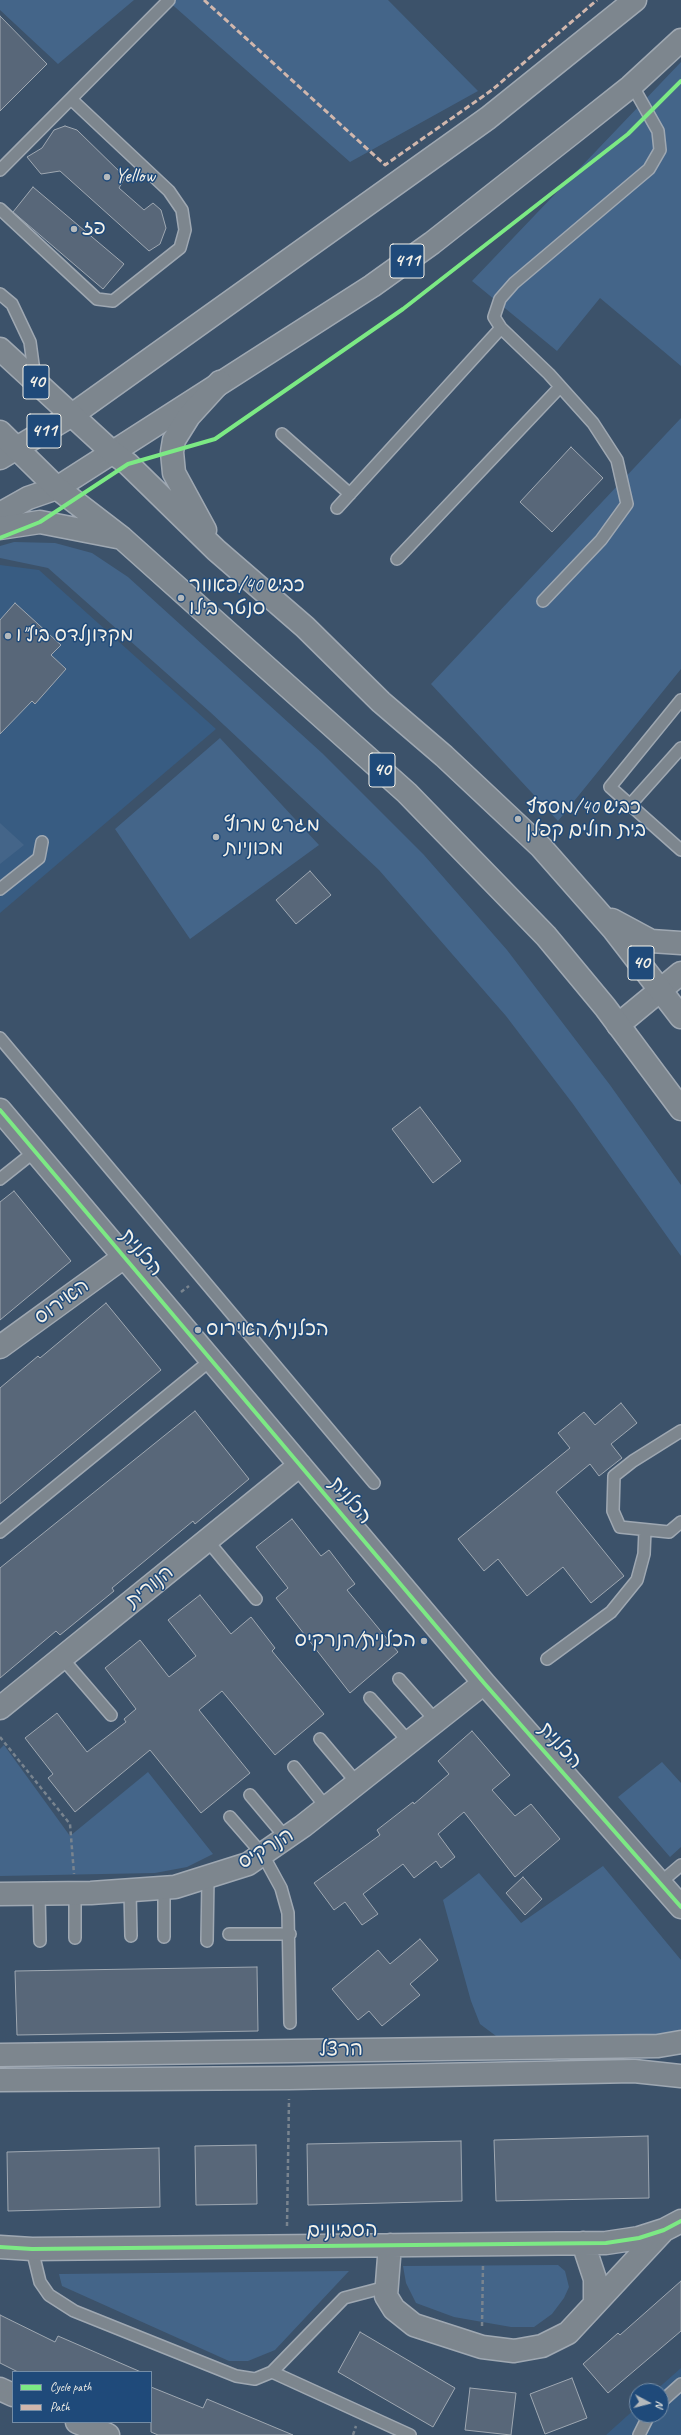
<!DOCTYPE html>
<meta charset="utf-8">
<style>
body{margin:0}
#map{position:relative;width:681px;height:2435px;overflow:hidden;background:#3c526a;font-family:Caveat,sans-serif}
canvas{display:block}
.legend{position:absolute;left:12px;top:2371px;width:140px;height:52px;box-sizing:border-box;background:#1f4a7a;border:1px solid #748da6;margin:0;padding:5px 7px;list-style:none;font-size:12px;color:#f4f1e8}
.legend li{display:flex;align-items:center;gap:8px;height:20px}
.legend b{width:20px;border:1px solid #748da6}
.north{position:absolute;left:629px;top:2383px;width:40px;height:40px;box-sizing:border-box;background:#1f4a7a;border:1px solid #748da6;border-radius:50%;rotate:97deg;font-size:11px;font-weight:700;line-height:16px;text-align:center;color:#f4f1e8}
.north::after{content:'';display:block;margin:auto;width:14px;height:18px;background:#b4b9bc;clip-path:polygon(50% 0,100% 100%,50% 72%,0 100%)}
</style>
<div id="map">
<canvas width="681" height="2435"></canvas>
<ul class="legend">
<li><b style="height:5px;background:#7ce984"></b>Cycle path</li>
<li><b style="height:5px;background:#d1b7ad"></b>Path</li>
</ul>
<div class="north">N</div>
</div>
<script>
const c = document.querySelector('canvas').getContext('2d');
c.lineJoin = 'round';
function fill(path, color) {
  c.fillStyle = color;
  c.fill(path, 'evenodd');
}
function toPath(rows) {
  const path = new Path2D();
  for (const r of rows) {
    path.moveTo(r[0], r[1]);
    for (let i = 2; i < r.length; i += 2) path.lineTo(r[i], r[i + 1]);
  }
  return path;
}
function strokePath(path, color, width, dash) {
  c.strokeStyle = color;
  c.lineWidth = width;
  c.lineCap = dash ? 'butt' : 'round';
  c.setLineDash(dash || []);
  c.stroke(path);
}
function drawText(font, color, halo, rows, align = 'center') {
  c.font = font + ' Caveat,"Playpen Sans Hebrew",sans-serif';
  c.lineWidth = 3;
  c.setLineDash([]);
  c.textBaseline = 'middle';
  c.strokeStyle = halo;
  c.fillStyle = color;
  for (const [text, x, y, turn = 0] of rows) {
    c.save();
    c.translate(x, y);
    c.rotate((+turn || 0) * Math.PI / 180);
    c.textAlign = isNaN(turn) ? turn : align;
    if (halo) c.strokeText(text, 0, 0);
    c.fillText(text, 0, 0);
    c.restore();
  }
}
fill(toPath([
 [0,565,39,570,216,729,0,913],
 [681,2368,681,2435,606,2435,637,2407,637,2415,661,2415,661,2391,655,2391]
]), '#385c82');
fill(toPath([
 [0,0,134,0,58,64,0,10],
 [167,0,388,0,478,91,350,162],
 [681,62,681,366,600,298,557,351,472,281],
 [681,418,681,669,558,821,431,684],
 [14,542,55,543,92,553,128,577,322,753,424,855,507,950,610,1085,681,1185,681,1256,573,1104,506,1016,379,870,209,711,48,568,0,558,0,546],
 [220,738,319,845,190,939,115,829],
 [0,823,24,845,0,864],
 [4,1745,70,1836,148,1772,213,1854,187,1867,155,1873,0,1876,0,1749],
 [662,1762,681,1783,681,1847,670,1857,618,1797],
 [603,1866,681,1960,681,2030,670,2038,496,2036,480,2024,471,2001,443,1900,479,1873,521,1923],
 [558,2265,565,2271,569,2287,564,2298,552,2314,534,2327,511,2327,454,2317,416,2303,406,2283,403,2266],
 [349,2271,275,2350,248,2361,229,2361,62,2286,59,2274]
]), '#446589');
const building = toPath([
 [0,16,47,64,0,111,0,16],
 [65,126,77,130,125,177,119,188,144,210,153,203,161,210,166,228,160,244,149,251,60,171,41,174,27,157,42,148,54,130,65,126],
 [33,187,124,264,103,289,13,212,33,187],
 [571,447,603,478,552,532,520,502,571,447],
 [15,603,61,645,51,655,66,669,35,704,32,701,0,734,0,620,15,603],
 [310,871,331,895,296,924,276,900,310,871],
 [420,1107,461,1161,433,1183,392,1129,420,1107],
 [14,1191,71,1261,0,1320,0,1202,14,1191],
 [106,1303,161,1370,0,1504,0,1388,38,1356,40,1358,106,1303],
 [621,1403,637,1423,611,1444,622,1458,599,1476,590,1464,556,1492,624,1576,591,1603,563,1567,527,1596,498,1559,484,1571,458,1539,570,1448,558,1433,584,1412,595,1425,621,1403],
 [195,1411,249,1479,195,1524,193,1521,112,1588,114,1591,60,1635,56,1631,0,1678,0,1568,195,1411],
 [292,1519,321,1556,329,1550,355,1584,347,1590,398,1652,350,1693,276,1598,288,1588,256,1547,292,1519],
 [200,1595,231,1634,251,1617,275,1648,272,1651,324,1714,275,1755,222,1691,199,1710,250,1773,201,1813,150,1750,75,1812,48,1778,53,1774,25,1738,57,1713,87,1752,126,1722,124,1719,136,1709,105,1668,140,1640,169,1677,196,1656,168,1620,200,1595],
 [472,1731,510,1775,492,1790,515,1816,531,1804,560,1839,515,1877,464,1812,438,1834,455,1857,441,1868,436,1861,414,1878,403,1864,363,1894,378,1914,362,1925,345,1902,334,1910,314,1883,380,1835,377,1830,413,1802,414,1804,449,1774,438,1761,472,1731],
 [523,1877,542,1899,525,1915,506,1893,523,1877],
 [420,1939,438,1960,410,1984,420,1995,382,2026,369,2011,358,2020,332,1989,378,1950,390,1964,420,1939],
 [257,1967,258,2031,17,2035,15,1971,257,1967],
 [648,2136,649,2198,496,2201,494,2140,648,2136],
 [461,2141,462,2201,308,2205,307,2144,461,2141],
 [256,2145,257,2204,196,2205,195,2146,256,2145],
 [159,2148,160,2207,8,2211,7,2152,159,2148],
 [681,2281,681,2331,608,2393,583,2364,618,2333,620,2335,681,2281],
 [0,2315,55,2342,58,2336,141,2372,18,2372,0,2363,0,2315],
 [360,2332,455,2388,433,2427,338,2372,360,2332],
 [572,2378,587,2418,545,2434,530,2394,572,2378],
 [151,2387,203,2408,207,2399,293,2435,158,2435,151,2432,151,2387],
 [470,2388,516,2393,511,2435,465,2430,470,2388]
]);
fill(building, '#586779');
strokePath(building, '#9fa8b2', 1);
const service = toPath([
 [0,170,169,0],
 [0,209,97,299,113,301,180,248,185,230,182,210,169,191,71,99],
 [0,294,12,304,30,342,35,379],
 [282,434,350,494],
 [337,508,501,328],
 [397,559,560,387],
 [543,601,601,540,627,504,617,460,593,423,549,374,501,328,494,317,500,299,514,283,649,169,660,150,658,131,636,92,630,87],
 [681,700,610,787,681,850],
 [630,805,681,748],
 [0,889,39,858,42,842],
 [0,1038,374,1483],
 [0,1179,34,1152],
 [681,1431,633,1461,614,1476,613,1511,620,1527,669,1532,681,1522],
 [0,1532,211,1360],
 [207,1540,256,1599],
 [62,1658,111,1715],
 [547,1659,611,1612,637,1580,644,1554,645,1530],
 [399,1679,436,1721],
 [370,1698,409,1742],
 [320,1739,357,1783],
 [294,1767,326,1807],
 [250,1795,286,1838],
 [230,1817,263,1855,281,1888,288,1913,290,2023],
 [661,1882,681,1865],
 [130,1890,131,1936],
 [75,1893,75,1938],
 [39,1894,40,1941],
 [229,1934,290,1934],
 [164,1937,164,1888],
 [207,1941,208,1878],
 [32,2249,40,2282,49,2295,74,2311,236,2376,255,2379,272,2372,344,2298,386,2287],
 [272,2372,410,2435],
 [661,2402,681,2384],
 [639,2435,649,2415]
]);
const minor = toPath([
 [0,1110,484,1683,681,1907],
 [0,1347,124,1257],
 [0,1708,300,1465],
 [0,1894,91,1893,175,1887,248,1864,303,1826,484,1683],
 [583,2243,595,2279,595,2303],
 [390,2245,386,2296,394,2309,414,2325,482,2347,514,2351,542,2346,568,2333,662,2232],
 [0,2247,32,2249,606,2243,639,2238,664,2230,681,2221],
 [0,2389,13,2395],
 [77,2422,108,2435]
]);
const tertiary = toPath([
 [618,1025,681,973],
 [0,2055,658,2046,681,2042],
 [0,2080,289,2078,634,2071,681,2076]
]);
const primary = toPath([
 [0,458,72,415,488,118,635,0],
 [0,514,28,498,57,488,372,286,432,243,572,133,630,87,681,40]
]);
const trunk = toPath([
 [0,349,112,452,128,464,216,550,305,627,381,702,444,756,541,847,614,930,681,1017],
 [0,432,57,488,122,538,407,793,546,936,605,1007,681,1109],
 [0,528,40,522,117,537],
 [205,530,174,473,172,452,174,440,189,416,220,382],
 [612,920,651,941,681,943]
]);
strokePath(service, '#9fa8b2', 14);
strokePath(minor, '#9fa8b2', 25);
strokePath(tertiary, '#9fa8b2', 25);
strokePath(primary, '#9fa8b2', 25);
strokePath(trunk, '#9fa8b2', 25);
strokePath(toPath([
 [181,1292,189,1286],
 [0,1737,70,1824,74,1874],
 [287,2226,289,2099],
 [482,2326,483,2265],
 [353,2435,356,2426]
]), '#79848f', 2.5, [4, 3]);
strokePath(service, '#7d868e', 11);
strokePath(minor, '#7d868e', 22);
strokePath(tertiary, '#7d868e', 22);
strokePath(primary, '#7d868e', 22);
strokePath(trunk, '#7d868e', 22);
strokePath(toPath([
 [204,0,385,165,492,90,597,0]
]), '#d1b7ad', 3, [6, 3]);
strokePath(toPath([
 [0,538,40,522,128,464,215,439,403,309,628,134,681,81],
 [0,1110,484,1683,681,1907],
 [0,2247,32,2249,606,2243,639,2238,664,2230,681,2221]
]), '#7ce984', 4);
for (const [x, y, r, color] of [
 [107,177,4,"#b4b9bc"],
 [74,229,4,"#b4b9bc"],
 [181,598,4,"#b4b9bc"],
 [8,636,4,"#b4b9bc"],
 [518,819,4,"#b4b9bc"],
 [216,837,4,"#b4b9bc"],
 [198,1330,4,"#b4b9bc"],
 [424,1641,4,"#b4b9bc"]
]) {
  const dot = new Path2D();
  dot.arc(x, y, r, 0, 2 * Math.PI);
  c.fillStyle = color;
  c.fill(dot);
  strokePath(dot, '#1f4a7a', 1.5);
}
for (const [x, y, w] of [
 [407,261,34],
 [36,382,26],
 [44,431,34],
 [382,770,26],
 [641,963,26]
]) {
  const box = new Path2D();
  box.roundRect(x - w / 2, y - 17, w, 34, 3);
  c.fillStyle = '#1f4a7a';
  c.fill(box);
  strokePath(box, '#f4f1e8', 1);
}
drawText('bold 19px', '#f4f1e8', null, [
 ["411",407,261],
 ["40",36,382],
 ["411",44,431],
 ["40",382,770],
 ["40",641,963]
]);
drawText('20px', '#f4f1e8', '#1f4a7a', [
 ["Yellow",115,177],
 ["פז",82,229],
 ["כביש 40/פאוור",189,586],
 ["סנטר בילו",189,609],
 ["מקדונלדס ביל\"ו",16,636],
 ["כביש 40/מסעף",526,808],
 ["בית חולים קפלן",526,831],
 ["מגרש מרוץ",224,826],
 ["מכוניות",224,849],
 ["הכלנית/האירוס",206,1330],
 ["הכלנית/הנרקיס",416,1641,"right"]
], 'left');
drawText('20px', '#f4f1e8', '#1f4a7a', [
 ["הכלנית",141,1253,50],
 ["האירוס",62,1302,-36],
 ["הכלנית",350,1501,50],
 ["הנורית",150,1587,-39],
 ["הכלנית",560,1746,48],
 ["הנרקיס",266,1849,-31],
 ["הרצל",341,2050,-1],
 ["הסביונים",342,2231,-1]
]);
</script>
